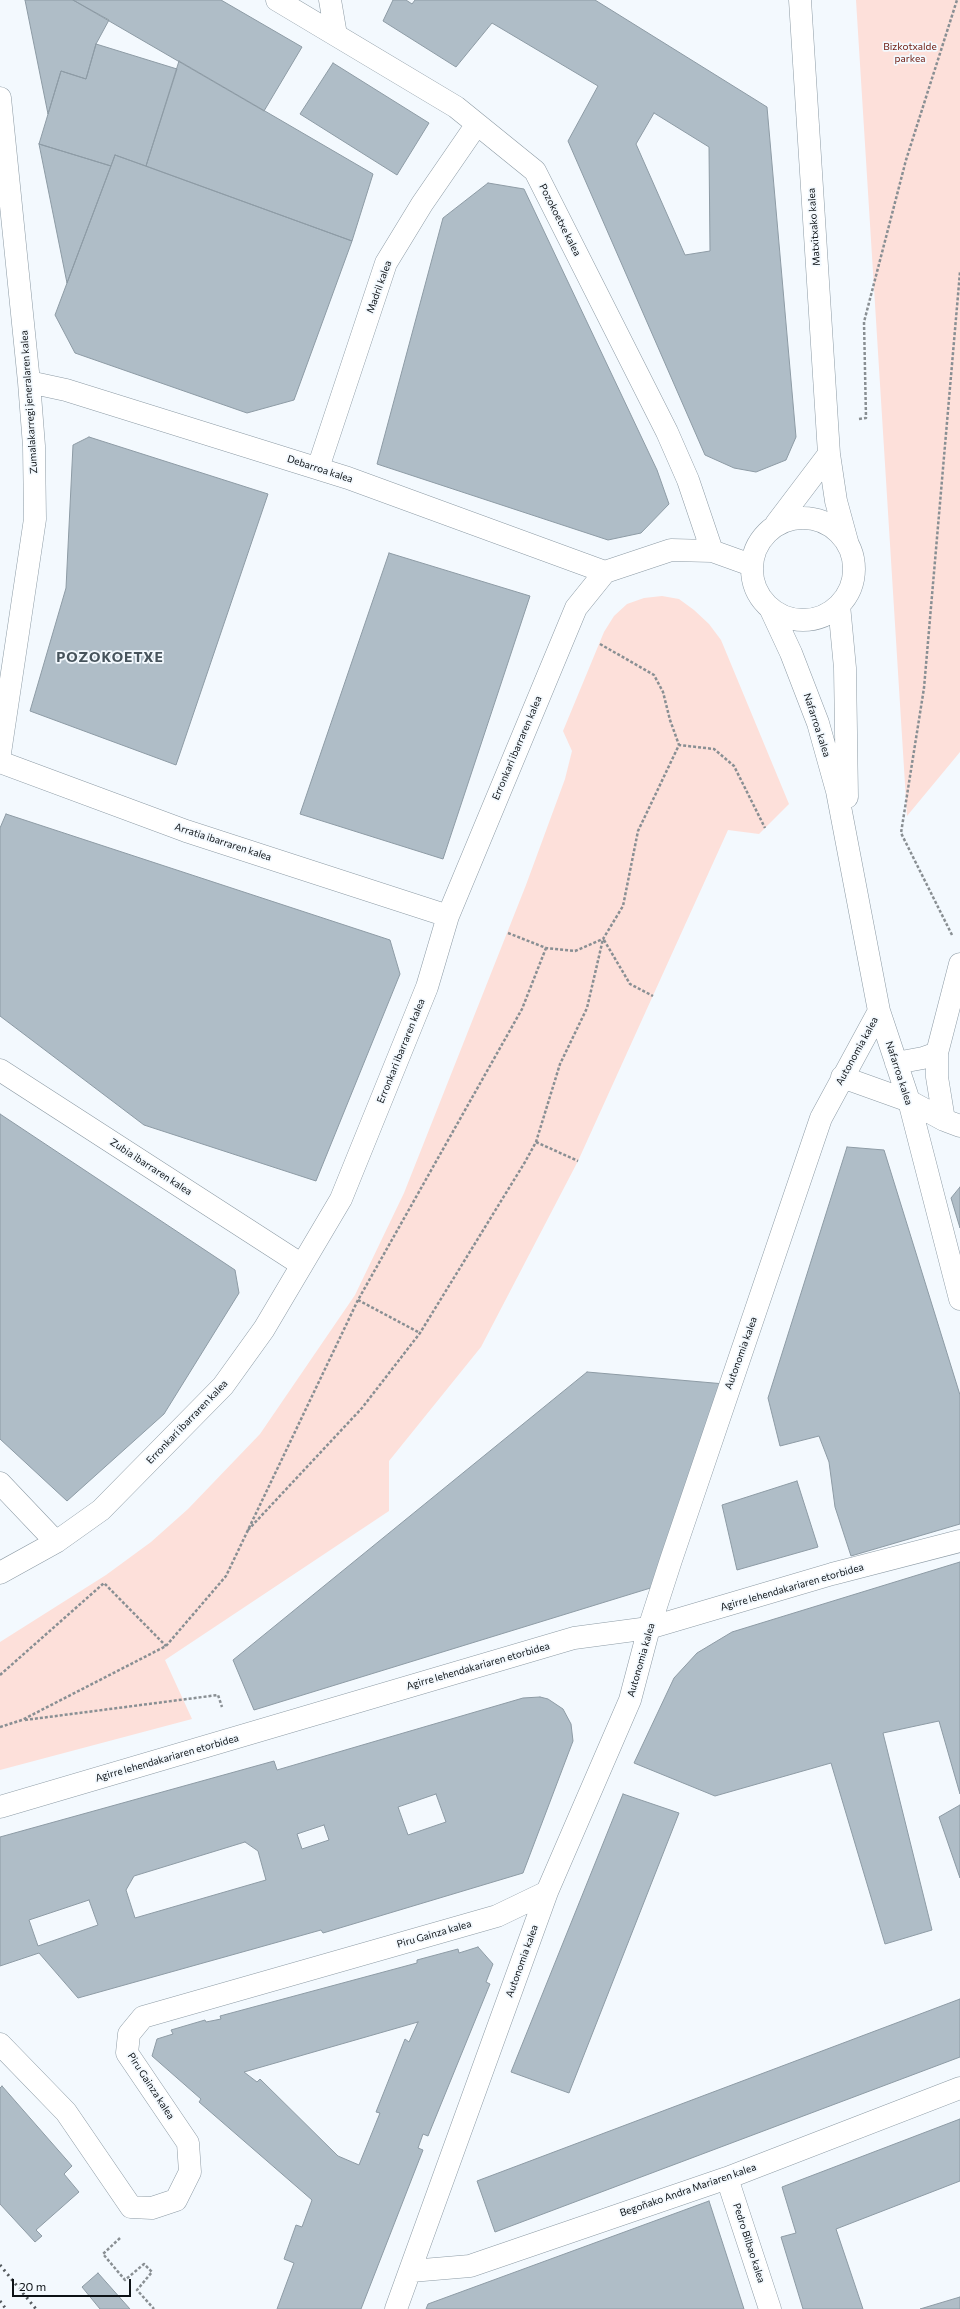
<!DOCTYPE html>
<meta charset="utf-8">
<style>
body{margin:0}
#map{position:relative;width:960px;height:2309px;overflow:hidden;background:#f3f9fe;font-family:Commissioner,sans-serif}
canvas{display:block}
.scale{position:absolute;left:12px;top:2279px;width:119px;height:18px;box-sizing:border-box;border:2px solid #0d1216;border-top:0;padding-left:5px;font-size:12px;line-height:14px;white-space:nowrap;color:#0d1216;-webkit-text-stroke:3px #f3f9fe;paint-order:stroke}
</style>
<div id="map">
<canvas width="960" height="2309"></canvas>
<div class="scale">20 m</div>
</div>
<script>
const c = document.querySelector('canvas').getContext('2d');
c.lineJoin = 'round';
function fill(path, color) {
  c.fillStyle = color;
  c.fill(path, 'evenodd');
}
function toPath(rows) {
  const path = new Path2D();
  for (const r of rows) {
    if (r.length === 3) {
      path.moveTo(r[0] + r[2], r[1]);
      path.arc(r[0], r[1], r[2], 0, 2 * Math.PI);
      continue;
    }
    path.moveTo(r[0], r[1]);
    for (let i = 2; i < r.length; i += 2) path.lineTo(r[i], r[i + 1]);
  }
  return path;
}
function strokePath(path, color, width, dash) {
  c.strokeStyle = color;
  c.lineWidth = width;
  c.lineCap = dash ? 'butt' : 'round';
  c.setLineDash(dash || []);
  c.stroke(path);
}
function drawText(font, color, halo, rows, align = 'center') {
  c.font = font + ' Commissioner,sans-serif';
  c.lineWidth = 3.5;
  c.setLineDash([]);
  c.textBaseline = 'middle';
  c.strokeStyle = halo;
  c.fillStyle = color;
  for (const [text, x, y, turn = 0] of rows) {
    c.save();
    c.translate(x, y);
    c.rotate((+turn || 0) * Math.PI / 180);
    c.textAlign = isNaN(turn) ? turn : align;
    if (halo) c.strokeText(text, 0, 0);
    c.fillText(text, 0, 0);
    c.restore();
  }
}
fill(toPath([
 [856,0,960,0,960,752,907,816],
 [662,596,679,599,694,610,709,624,721,640,789,804,759,834,728,830,578,1161,481,1347,389,1461,389,1511,165,1660,192,1719,0,1770,0,1642,106,1575,151,1542,188,1509,260,1434,355,1295,404,1193,526,885,565,779,572,751,563,731,604,632,614,616,627,604,644,598]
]), '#fde0da');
const building = toPath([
 [25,0,73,0,109,20,96,44,86,79,61,71,48,114,25,0],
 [73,0,221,0,302,47,264,111,73,0],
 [393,0,406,0,412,4,415,0,595,0,767,107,796,437,786,460,756,472,734,468,705,455,568,141,598,86,492,23,456,67,383,21,393,0],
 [654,113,709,147,710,251,685,255,636,144,654,113],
 [96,44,177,69,146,166,115,155,111,166,39,144,61,71,86,79,96,44],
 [179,61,373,174,352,241,146,166,179,61],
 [333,63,429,123,397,175,300,114,333,63],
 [39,144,111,166,67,283,39,144],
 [115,155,352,241,294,400,247,413,75,353,55,315,115,155],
 [488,183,524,189,657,470,669,504,641,533,608,540,377,464,443,218,488,183],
 [89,437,268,494,176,765,30,711,66,588,73,445,89,437],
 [389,553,530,596,443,859,300,814,389,553],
 [6,814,390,940,400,974,316,1181,144,1125,0,1016,0,828,6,814],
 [0,1114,235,1270,239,1293,164,1414,67,1501,0,1439,0,1114],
 [847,1147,884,1150,960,1395,960,1524,851,1556,835,1507,829,1462,819,1436,780,1446,768,1398,847,1147],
 [960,1187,960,1228,951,1198,960,1187],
 [587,1372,725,1384,657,1586,254,1710,233,1660,587,1372],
 [797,1481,818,1547,737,1570,722,1505,797,1481],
 [960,1562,960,1794,939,1721,883,1733,932,1930,885,1944,831,1763,715,1796,634,1763,674,1678,697,1653,732,1632,960,1562],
 [540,1697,548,1699,563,1709,571,1724,573,1741,523,1873,323,1933,321,1930,78,1998,39,1953,0,1966,0,1837,274,1761,277,1770,523,1698,540,1697],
 [436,1794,446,1822,408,1835,398,1807,436,1794],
 [324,1825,329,1840,302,1849,297,1834,324,1825],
 [245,1842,258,1851,266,1880,135,1918,126,1890,134,1876,245,1842],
 [89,1900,98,1925,38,1946,29,1920,89,1900],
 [623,1794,679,1813,569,2093,511,2072,623,1794],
 [960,1805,960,1878,939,1817,960,1805],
 [478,1947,493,1964,486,1982,490,1984,428,2136,423,2134,418,2148,423,2150,361,2309,277,2309,294,2263,284,2259,296,2225,302,2227,312,2200,199,2102,201,2099,152,2056,157,2039,173,2034,171,2030,205,2020,206,2022,221,2019,220,2016,417,1963,417,1960,458,1949,459,1953,478,1947],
 [418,2022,409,2042,405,2039,376,2112,380,2113,359,2165,338,2156,260,2079,257,2082,244,2072,418,2022],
 [960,1999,960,2057,495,2232,477,2181,960,1999],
 [2,2086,72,2166,64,2174,79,2192,36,2230,42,2236,35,2242,0,2204,0,2088,2,2086],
 [960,2119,960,2181,836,2229,863,2309,803,2309,781,2237,796,2233,782,2187,960,2119],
 [709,2201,744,2309,426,2309,428,2304,709,2201],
 [98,2273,130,2309,100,2309,82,2287,98,2273],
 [960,2297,960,2309,920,2309,960,2297]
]);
fill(building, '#afbdc7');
strokePath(building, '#8d9ba5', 1);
const street = toPath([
 [277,0,456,107,535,171,667,432,688,480,712,551],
 [330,0,336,35],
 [800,0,829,454,836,501,848,545],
 [0,98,29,382,34,446,35,519,0,753],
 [29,382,66,390,348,478,605,572],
 [318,468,386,263,422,204,477,124],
 [803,569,51],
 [776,524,829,454],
 [839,605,845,668,847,797],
 [771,610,791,653,818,723,837,791,879,1011,909,1101,960,1299],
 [0,762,186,831,448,916],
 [896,1063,923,1058,937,1053],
 [0,1070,302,1265],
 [842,1077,909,1101,944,1120,960,1126],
 [944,1120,937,1077,937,1053,960,964],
 [0,1483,56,1542],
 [0,1573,56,1542,101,1510,223,1386,264,1329,341,1199,427,987,448,916,576,608,605,572,671,550,712,551,751,565],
 [0,1807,574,1638,649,1628,832,1574,960,1541],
 [0,2044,66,2112,131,2207,152,2208,176,2200,190,2172,188,2143,127,2053,129,2034,143,2017,497,1916,547,1892],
 [727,2178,770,2309],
 [411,2271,470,2266,727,2178,960,2088],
 [396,2309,547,1892,630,1700,649,1628,671,1560,821,1118,879,1011]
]);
strokePath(street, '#8d9ba5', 23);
strokePath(toPath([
 [859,419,866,418,864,322,906,160,957,0],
 [600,644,654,675,663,692,670,720,679,745],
 [508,933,546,948,575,951,603,939,623,906,638,831,679,745,714,749,734,766,765,828],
 [952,935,901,833,924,688,960,272],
 [604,940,630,984,653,996],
 [536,1142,578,1161],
 [358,1300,420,1333],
 [248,1530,362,1408,420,1333,525,1162,536,1142,560,1064,587,1008,603,939],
 [0,1675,104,1583,166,1646],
 [25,1720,218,1695,222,1707],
 [0,1727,22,1720,166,1646,226,1576,358,1300,522,1009,546,948],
 [120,2238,103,2254,125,2280,144,2264,152,2272,137,2290,154,2309]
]), '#898f93', 2.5, [3, 2]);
strokePath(street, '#fff', 22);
strokePath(toPath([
 [0,2265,36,2309],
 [0,2301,6,2309]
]), '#545a5e', 3, [2, 4]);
drawText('10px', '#6d1a0f', '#f3f9fe', [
 ["Bizkotxalde",910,47],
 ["parkea",910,59]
]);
drawText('10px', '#0d1216', '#f3f9fe', [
 ["Pozokoetxe kalea",560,220,63],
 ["Matxitxako kalea",814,227,-94],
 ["Madril kalea",379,287,-70],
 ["Zumalakarregi jeneralaren kalea",29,402,-94],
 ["Debarroa kalea",320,469,18],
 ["Nafarroa kalea",817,725,72],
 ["Erronkari ibarraren kalea",517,748,-67],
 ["Arratia ibarraren kalea",223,842,18],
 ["Erronkari ibarraren kalea",401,1051,-68],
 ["Autonomia kalea",857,1051,-61],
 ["Nafarroa kalea",899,1073,72],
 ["Zubia ibarraren kalea",151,1167,33],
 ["Autonomia kalea",741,1353,-70],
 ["Erronkari ibarraren kalea",187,1422,-46],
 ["Agirre lehendakariaren etorbidea",792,1587,-16],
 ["Autonomia kalea",641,1660,-74],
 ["Agirre lehendakariaren etorbidea",478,1666,-16],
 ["Agirre lehendakariaren etorbidea",167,1758,-16],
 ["Piru Gainza kalea",434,1934,-16],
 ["Autonomia kalea",522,1961,-70],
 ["Piru Gainza kalea",151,2086,57],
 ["Begoñako Andra Mariaren kalea",688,2190,-19],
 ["Pedro Bilbao kalea",749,2243,72]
]);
c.letterSpacing = '1px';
drawText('bold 14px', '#46535b', '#f3f9fe', [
 ["POZOKOETXE",110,657]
]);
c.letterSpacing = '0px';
</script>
